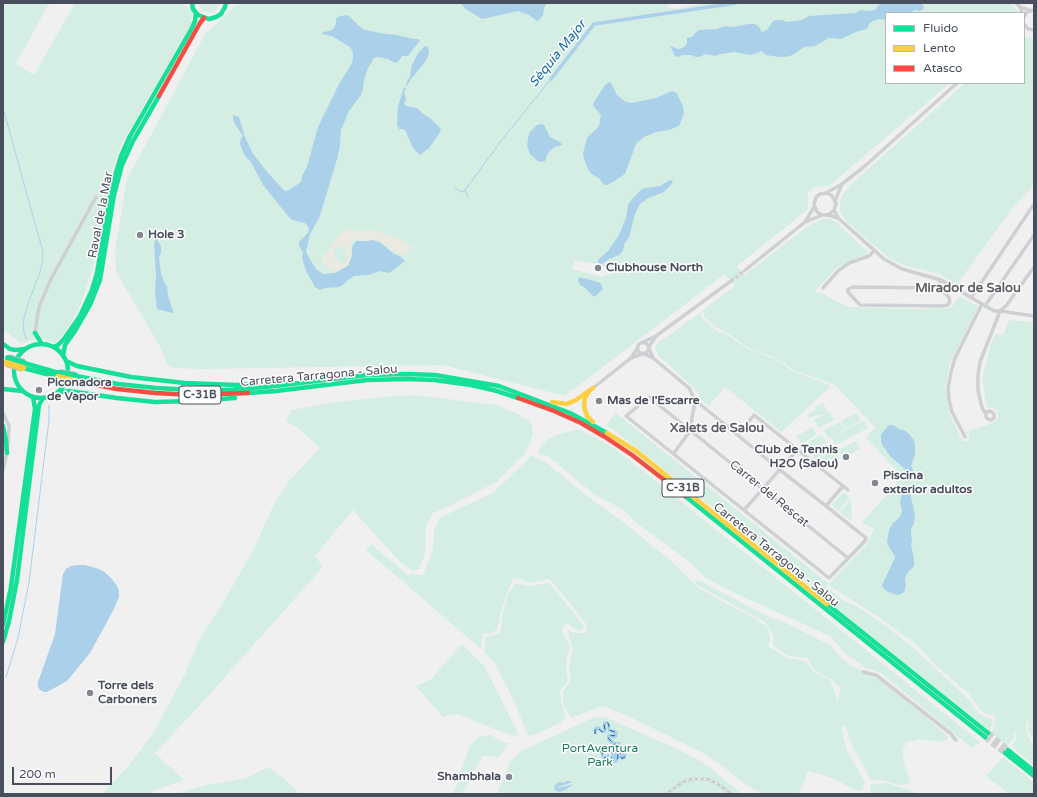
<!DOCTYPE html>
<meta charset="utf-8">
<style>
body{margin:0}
#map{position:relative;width:1037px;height:797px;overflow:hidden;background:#f0f0f0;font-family:"Varela Round",sans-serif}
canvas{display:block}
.frame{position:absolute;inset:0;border:4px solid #484e5b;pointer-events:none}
.legend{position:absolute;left:885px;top:12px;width:140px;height:72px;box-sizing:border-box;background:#fff;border:1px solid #b6b8bd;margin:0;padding:5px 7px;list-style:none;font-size:12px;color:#484e5b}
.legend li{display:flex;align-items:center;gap:8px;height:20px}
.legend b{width:20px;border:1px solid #b6b8bd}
.scale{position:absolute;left:12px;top:767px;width:100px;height:18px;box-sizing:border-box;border:2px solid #484e5b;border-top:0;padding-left:5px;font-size:12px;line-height:14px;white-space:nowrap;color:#484e5b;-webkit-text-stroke:3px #fff;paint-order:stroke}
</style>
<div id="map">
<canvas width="1037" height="797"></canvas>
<div class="frame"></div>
<ul class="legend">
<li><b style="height:5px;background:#16e098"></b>Fluido</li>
<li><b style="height:5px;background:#ffcf43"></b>Lento</li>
<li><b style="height:5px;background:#f24e42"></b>Atasco</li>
</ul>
<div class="scale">200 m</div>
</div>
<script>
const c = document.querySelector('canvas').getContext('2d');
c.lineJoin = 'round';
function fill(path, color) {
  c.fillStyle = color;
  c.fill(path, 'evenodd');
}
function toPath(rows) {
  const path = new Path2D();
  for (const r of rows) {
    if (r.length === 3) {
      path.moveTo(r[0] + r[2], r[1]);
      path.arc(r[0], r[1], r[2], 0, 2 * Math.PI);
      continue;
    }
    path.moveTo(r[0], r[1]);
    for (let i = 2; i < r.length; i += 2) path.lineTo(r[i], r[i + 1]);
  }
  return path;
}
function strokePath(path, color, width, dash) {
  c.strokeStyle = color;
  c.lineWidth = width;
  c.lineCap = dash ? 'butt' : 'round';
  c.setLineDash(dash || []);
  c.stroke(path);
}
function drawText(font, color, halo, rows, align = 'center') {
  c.font = font + ' "Varela Round",sans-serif';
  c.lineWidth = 3;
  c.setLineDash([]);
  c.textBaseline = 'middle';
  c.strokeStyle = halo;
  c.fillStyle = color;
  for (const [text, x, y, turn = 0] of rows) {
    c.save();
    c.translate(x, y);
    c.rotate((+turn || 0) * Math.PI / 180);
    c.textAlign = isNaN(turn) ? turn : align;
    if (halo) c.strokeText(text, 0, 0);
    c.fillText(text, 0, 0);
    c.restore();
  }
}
fill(toPath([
 [3,3,49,3,16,64,34,75,75,3,181,3,193,11,191,25,121,145,111,174,95,259,87,286,80,306,66,332,59,339,54,343,49,342,42,338,32,340,24,343,20,343,3,329],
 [198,3,220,3,217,9,211,13,203,11,201,9],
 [240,3,668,3,668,7,676,9,701,4,701,3,1010,3,1018,11,1017,13,886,13,886,83,950,83,829,186,814,187,808,193,808,209,737,266,744,275,808,226,823,219,830,219,837,223,868,252,865,255,854,259,836,268,814,292,822,294,848,307,920,309,951,308,960,296,978,307,950,363,945,388,949,413,961,438,963,441,966,442,969,439,969,435,965,432,990,424,996,421,998,416,997,411,995,409,987,407,982,379,991,344,996,334,1003,335,1009,320,1034,322,1034,740,1028,732,1029,721,1028,721,1026,724,1027,735,1029,739,1034,744,1034,766,1011,746,1016,740,1017,736,1016,734,1014,733,1015,737,1008,745,992,734,996,716,982,712,969,694,937,666,918,646,876,615,834,589,829,584,826,586,841,599,859,608,880,622,914,648,968,699,979,714,993,720,990,731,820,595,825,588,819,593,744,532,616,432,606,425,616,413,829,584,866,545,874,529,862,522,903,477,866,438,875,427,835,385,794,370,774,357,752,350,727,333,717,328,704,317,703,310,735,286,725,274,726,273,565,396,443,365,202,369,173,368,166,362,162,350,116,272,115,252,127,178,137,161,205,34,234,7],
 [574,260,606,266,623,262,625,270,605,276,601,277,572,269],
 [1024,37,1034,38,1034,185,1011,210,956,286,941,274,907,266,890,259,847,222,840,212,840,201,843,194,849,186,965,83,1024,83],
 [701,312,702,318,716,330,727,335,750,350,776,359,791,370,827,384,831,386,781,432,725,387,709,406,700,399,698,393,694,388,658,355,656,351,655,346,658,343,668,336],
 [415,395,496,405,518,414,531,422,533,435,525,454,496,482,450,506,433,513,426,527,425,554,419,569,413,571,400,562,353,510,315,556,323,567,201,704,155,753,184,780,159,789,150,794,102,794,129,765,154,732,185,674,200,638,221,606,252,553,274,504,289,481,320,448,298,428,286,422,291,410,331,403,380,397],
 [823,403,828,412,819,416,818,414,809,419,807,415,815,410,817,412,814,407],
 [830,412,834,420,818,428,814,420],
 [857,413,861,421,845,429,841,421],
 [864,420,868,428,851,437,847,429],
 [840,422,844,430,828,438,824,430],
 [813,427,817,435,801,444,797,436],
 [579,429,611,446,652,478,980,742,972,748,881,673,866,668,847,655,830,636,735,593,706,578,687,560,635,522,625,511,594,494,549,457,538,453,540,447,548,439,556,435],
 [847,429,851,437,835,445,831,437],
 [822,435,826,443,810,451,806,443],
 [856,441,860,449,843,458,838,450],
 [826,444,830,451,815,459,811,452],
 [835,450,839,458,823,466,819,458],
 [532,455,548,464,595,502,622,521,670,560,697,587,722,601,753,617,768,628,770,639,769,647,788,658,805,661,814,672,831,681,838,703,840,687,833,681,814,670,808,658,789,656,779,650,773,645,774,637,765,622,697,585,695,581,700,581,765,615,784,622,830,645,842,659,857,669,877,678,903,698,948,736,947,739,940,742,920,739,908,742,903,748,903,755,906,771,911,783,900,785,882,780,871,780,849,740,848,731,844,725,842,725,842,732,847,750,865,782,862,791,854,790,835,779,808,771,799,794,761,794,744,783,721,765,705,754,630,717,603,706,571,718,563,704,563,691,571,680,569,666,573,648,569,637,568,630,575,633,586,633,587,625,556,586,549,579,530,583,523,580,513,578,503,605,497,629,491,634,483,633,481,649,366,550,371,544,407,574,423,575,433,549,434,530,441,517,493,493],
 [844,492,850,498,838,511,832,505],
 [851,499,852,515,851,521,840,512],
 [516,583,529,586,549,583,570,608,584,626,581,631,575,629,567,623,562,629,564,636,571,648,567,655,566,669,568,680,565,686,560,690,561,701,566,717,560,723,531,736,528,735,512,697,494,662,484,652,486,637,498,634,501,631,502,616,508,594],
 [462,644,485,667,519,735,512,736,457,714,443,717,416,686,430,680],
 [595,717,600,717,607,718,679,750,700,761,714,771,742,794,497,794,508,766,512,760,518,754,523,750],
 [491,735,504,743,509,743,498,758,491,756,483,756,462,794,452,794,455,790,469,748,478,737],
 [1003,757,1034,783,1034,794,1007,794,1006,791,989,779,987,775],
 [268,767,286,780,300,794,172,794,208,785,246,778],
 [887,783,915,792,915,794,869,794,871,784]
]), '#d5eee4');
fill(toPath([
 [346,230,358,231,372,230,383,232,393,237,401,240,414,248,411,248,409,250,406,256,393,251,378,240,364,241,356,240,354,240,351,243,351,258,348,264,343,269,334,271,325,266,323,262,322,258,323,255,326,254,339,234,342,232],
 [341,246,344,248,348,254,346,262,344,264,338,261,334,255,334,250]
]), '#eaeae1');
fill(toPath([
 [460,3,547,3,544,8,543,15,539,20,537,21,529,15,518,11,482,19,477,16,466,9],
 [881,3,921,3,924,7,923,9,920,11,915,10,909,13,886,13,886,20,879,19,873,21,869,24,868,28,866,29,856,32,841,39,829,38,815,46,804,47,793,55,785,57,779,57,766,55,762,51,751,55,734,52,721,54,715,56,706,54,699,57,696,57,691,55,683,55,677,57,675,56,670,46,679,49,684,47,687,44,687,38,692,37,696,32,699,30,717,29,724,26,734,27,748,24,755,24,759,27,762,32,767,30,773,21,777,20,782,20,786,22,802,20,809,16,855,13,861,10,868,11,875,10],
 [348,15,358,25,365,30,386,34,397,35,414,39,418,39,420,41,413,49,408,56,402,56,398,62,395,63,388,59,378,57,374,58,368,68,364,80,363,88,361,95,349,111,341,130,340,146,337,159,322,209,319,218,310,234,306,251,307,254,316,269,323,274,335,273,344,268,348,266,352,256,352,247,356,241,368,241,371,240,376,241,381,243,394,254,400,256,405,261,392,271,388,273,380,271,368,275,354,276,348,280,344,284,339,287,325,288,320,290,315,287,307,273,302,258,303,253,299,245,299,242,308,233,309,230,308,226,305,223,292,220,288,216,284,211,263,185,251,162,245,156,240,144,241,138,243,136,235,124,233,118,233,115,239,117,245,137,253,154,268,173,280,186,285,191,289,190,301,182,302,176,307,167,318,127,339,84,352,63,353,58,353,52,350,47,332,36,322,34,322,32,330,31,334,28,336,24,336,18,340,16],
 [425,46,428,47,429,51,428,56,425,62,411,79,406,87,406,85,407,81,410,77,411,68,413,63,418,53],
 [609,82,611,83,617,95,626,102,632,103,656,98,672,91,677,93,683,107,684,113,679,126,669,130,656,132,644,137,636,144,625,174,613,182,607,185,604,185,599,178,593,175,589,171,584,159,583,153,587,138,599,126,600,120,601,115,594,107,593,104,605,85],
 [404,87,406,89,404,91,406,99,404,104,406,106,417,108,422,113,430,118,441,129,439,134,429,148,420,155,413,148,406,132,404,129,399,129,397,125,398,106],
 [541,124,544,125,550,137,561,143,562,145,555,147,552,149,548,153,545,161,539,162,530,154,527,146,529,133,537,125],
 [670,180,673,181,671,185,667,189,662,193,648,198,640,204,635,214,629,237,624,245,623,251,619,255,609,259,602,264,598,263,598,260,608,251,619,235,626,218,628,205,632,199,641,190,645,188,661,186,663,184],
 [156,238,161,246,161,253,159,258,161,274,164,282,167,286,168,296,173,311,173,313,172,313,157,309,155,293,156,275,154,244],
 [579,277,598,282,601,284,603,289,594,297,584,287,580,285,578,280],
 [889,425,893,425,899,429,906,431,909,434,914,440,915,446,915,454,911,466,915,474,913,476,890,456,883,446,881,442,881,435,883,432],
 [906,489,908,490,910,493,915,514,914,523,911,529,911,533,912,540,911,545,914,558,914,566,908,572,905,578,906,585,904,592,901,594,897,595,886,591,882,586,883,583,895,558,894,555,889,547,887,542,889,530,893,523,897,520,901,515,902,510,900,502,902,494],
 [77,565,85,565,96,568,103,571,111,578,117,586,119,591,119,597,114,609,90,653,67,681,47,692,44,692,40,690,38,687,38,682,55,634,63,574,66,569,71,566],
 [607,721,610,724,610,729,616,730,618,733,617,737,614,739,612,737,610,738,615,742,620,742,627,755,625,759,623,760,622,760,619,758,618,761,616,763,611,762,610,761,612,753,610,753,608,759,604,760,601,756,601,753,597,753,595,749,595,748,598,748,602,749,604,752,604,755,606,756,607,755,607,751,609,750,616,751,617,749,621,750,619,746,614,747,607,740,607,736,608,734,614,734,608,731,607,724,606,725,607,729,606,733,602,733,598,730,597,731,597,734,594,734,594,729,595,727,599,726,602,730,603,730,603,722],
 [566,781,570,781,573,782,558,787,558,788,574,784,568,788,563,791,559,792,555,790,554,787,556,784,560,782,565,783]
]), '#abd0ea');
strokePath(toPath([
 [3,108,43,252,42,264,39,275,29,301,24,318,23,328,26,339],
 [455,188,462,192,465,190,501,141,551,79],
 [465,190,468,197],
 [6,677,18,638,29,582,49,420,49,405]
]), '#abd0ea', 1);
strokePath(toPath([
 [551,79,594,24,736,3]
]), '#abd0ea', 3.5);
strokePath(toPath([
 [595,734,595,730,596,729,598,728,602,732,605,731,604,724,606,723,608,723,609,725,609,730,615,732,616,734,614,736,610,735,608,738,614,744,619,745,625,757,623,758,621,758,620,756,621,752,620,751,618,751,617,753,618,757,617,760,614,761,611,758,613,754,612,752,609,752,608,757,605,758,603,757,602,752,597,750,597,748]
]), '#1368a3', 1, [5, 4]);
strokePath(toPath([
 [731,281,744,271]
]), '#ced0d2', 3.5, [3.5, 2]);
strokePath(toPath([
 [988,733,1008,750],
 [985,737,1005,753]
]), '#ced0d2', 6, [6, 3]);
strokePath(toPath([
 [1016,3,1020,7,1022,13],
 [1020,7,1031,11],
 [1024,17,1028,11,1034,10],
 [1024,24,1028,29,1034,30],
 [842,184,865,166,957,83],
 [826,193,831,195,834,199,836,204,834,210,830,214,826,215,822,215,817,212,814,204,816,197,820,194,826,193,842,184,835,201],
 [814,207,805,222,822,215],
 [828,215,838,218,834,210],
 [838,218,884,259,902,269,941,280,994,311,1000,311,1034,316],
 [744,271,805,222],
 [823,288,838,271,849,263,869,256,874,251],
 [938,288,853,287,848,289,848,292,860,305,942,306,948,305,950,301,948,296,938,288,941,280],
 [971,298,1034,204],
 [985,306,1034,235],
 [35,333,36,325,39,307,51,279,96,197],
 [656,336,731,281],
 [643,342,656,336,650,345,649,348],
 [643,348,5.5],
 [638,347,631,358,642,354],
 [642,353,653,358,649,349],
 [653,358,689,388,695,400,690,431,674,453],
 [593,388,631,358],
 [695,400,780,470,826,506,866,538,865,541,829,578,626,416,649,397,848,558],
 [3,413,9,426,8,444],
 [986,413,989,411,992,412,994,414,994,418,991,420,988,419,986,417,986,413,983,410,981,404,978,390,978,374,980,362,1000,311,1006,306,1034,267],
 [738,435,754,415,848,490],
 [965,437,952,412,949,400,948,388,951,372,955,358,982,304],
 [3,470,7,452],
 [826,506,843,486],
 [744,510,798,449],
 [863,672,876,675,950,733,956,740]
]), '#ced0d3', 3.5);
strokePath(toPath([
 [192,3,193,9,198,15,209,19,216,17,221,14,225,7,226,3],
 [35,333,42,344],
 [3,344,10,349,16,350,25,349],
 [41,371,27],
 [53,347,58,345,64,339,80,316,92,290,97,273,112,186,121,156,130,136,192,28,195,21,196,13],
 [63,356,65,345,75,331,90,305,100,280,114,195,122,165,133,141,159,96],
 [66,361,77,366,131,377,185,383,236,385,254,384],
 [24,363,59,373],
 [23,368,58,377],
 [76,376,118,384,156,388,193,390,231,390,275,386,366,375,407,374,435,375,499,386,570,413,607,433],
 [3,389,22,391],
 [56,393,69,391,117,398,155,402,193,401,235,398],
 [248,393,276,391,367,380,407,379,434,380,471,385,497,391,518,398],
 [3,426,6,441,7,453],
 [685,496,985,737],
 [827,604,988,733],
 [3,625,11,587,35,409,33,397],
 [3,642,9,621,17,580,39,405,43,398],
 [1008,750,1034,771],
 [1005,753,1034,776]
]), '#16e098', 4.5);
strokePath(toPath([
 [589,392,585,397,584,407,587,416,593,422],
 [552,402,567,404,576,400,593,388],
 [607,433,636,451,827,604]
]), '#ffcf43', 4.5);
strokePath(toPath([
 [159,96,200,23,204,18],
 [75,381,117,389,155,393,193,395,248,393],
 [518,398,554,411,581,423,605,437,632,455,685,496]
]), '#f24e42', 4.5);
const rail = toPath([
 [666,794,683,782,692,779,707,779,718,784,731,794]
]);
strokePath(rail, '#c7c9cb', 2.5);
strokePath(rail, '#fff', 1, [3]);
const fastBridge = toPath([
 [8,358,24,363],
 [59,373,76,376]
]);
const slowBridge = toPath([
 [6,363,23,368],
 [58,377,75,381]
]);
strokePath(fastBridge, '#b5b7be', 8, []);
strokePath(slowBridge, '#b5b7be', 8, []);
strokePath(fastBridge, '#16e098', 6);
strokePath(slowBridge, '#ffcf43', 6);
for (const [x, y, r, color] of [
 [140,235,4,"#83878f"],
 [598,268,4,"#83878f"],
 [39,390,4,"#83878f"],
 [599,401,4,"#83878f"],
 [846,457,4,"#83878f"],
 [875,483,4,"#83878f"],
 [90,693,4,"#83878f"],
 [509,777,4,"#83878f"]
]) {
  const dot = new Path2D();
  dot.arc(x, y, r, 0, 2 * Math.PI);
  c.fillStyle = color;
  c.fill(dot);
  strokePath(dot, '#fff', 1.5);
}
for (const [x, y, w] of [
 [200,395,42],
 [683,488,42]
]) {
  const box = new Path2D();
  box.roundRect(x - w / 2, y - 9, w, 18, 3);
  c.fillStyle = '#fff';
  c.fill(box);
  strokePath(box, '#484e5b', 1);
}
drawText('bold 11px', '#484e5b', null, [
 ["C-31B",200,395],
 ["C-31B",683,488]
]);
drawText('12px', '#484e5b', '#fff', [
 ["Raval de la Mar",101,215,-79],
 ["Carretera Tarragona - Salou",319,376,-5],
 ["Carrer del Rescat",769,494,39],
 ["Carretera Tarragona - Salou",776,555,39]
]);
drawText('bold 12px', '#484e5b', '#fff', [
 ["Hole 3",148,235],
 ["Clubhouse North",606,268],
 ["Piconadora",47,383],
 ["de Vapor",47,397],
 ["Mas de l'Escarre",607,401],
 ["Club de Tennis",838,450,"right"],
 ["H2O (Salou)",838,464,"right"],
 ["Piscina",883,476],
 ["exterior adultos",883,490],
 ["Torre dels",98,686],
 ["Carboners",98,700],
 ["Shambhala",501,777,"right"]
], 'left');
drawText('12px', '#1b7a5e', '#fff', [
 ["PortAventura",600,749],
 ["Park",600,763]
]);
drawText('italic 13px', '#1368a3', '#fff', [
 ["Sèquia Major",558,54,-51]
]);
drawText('bold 13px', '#5c5e63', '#fff', [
 ["Mirador de Salou",968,289],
 ["Xalets de Salou",717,429]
]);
</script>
